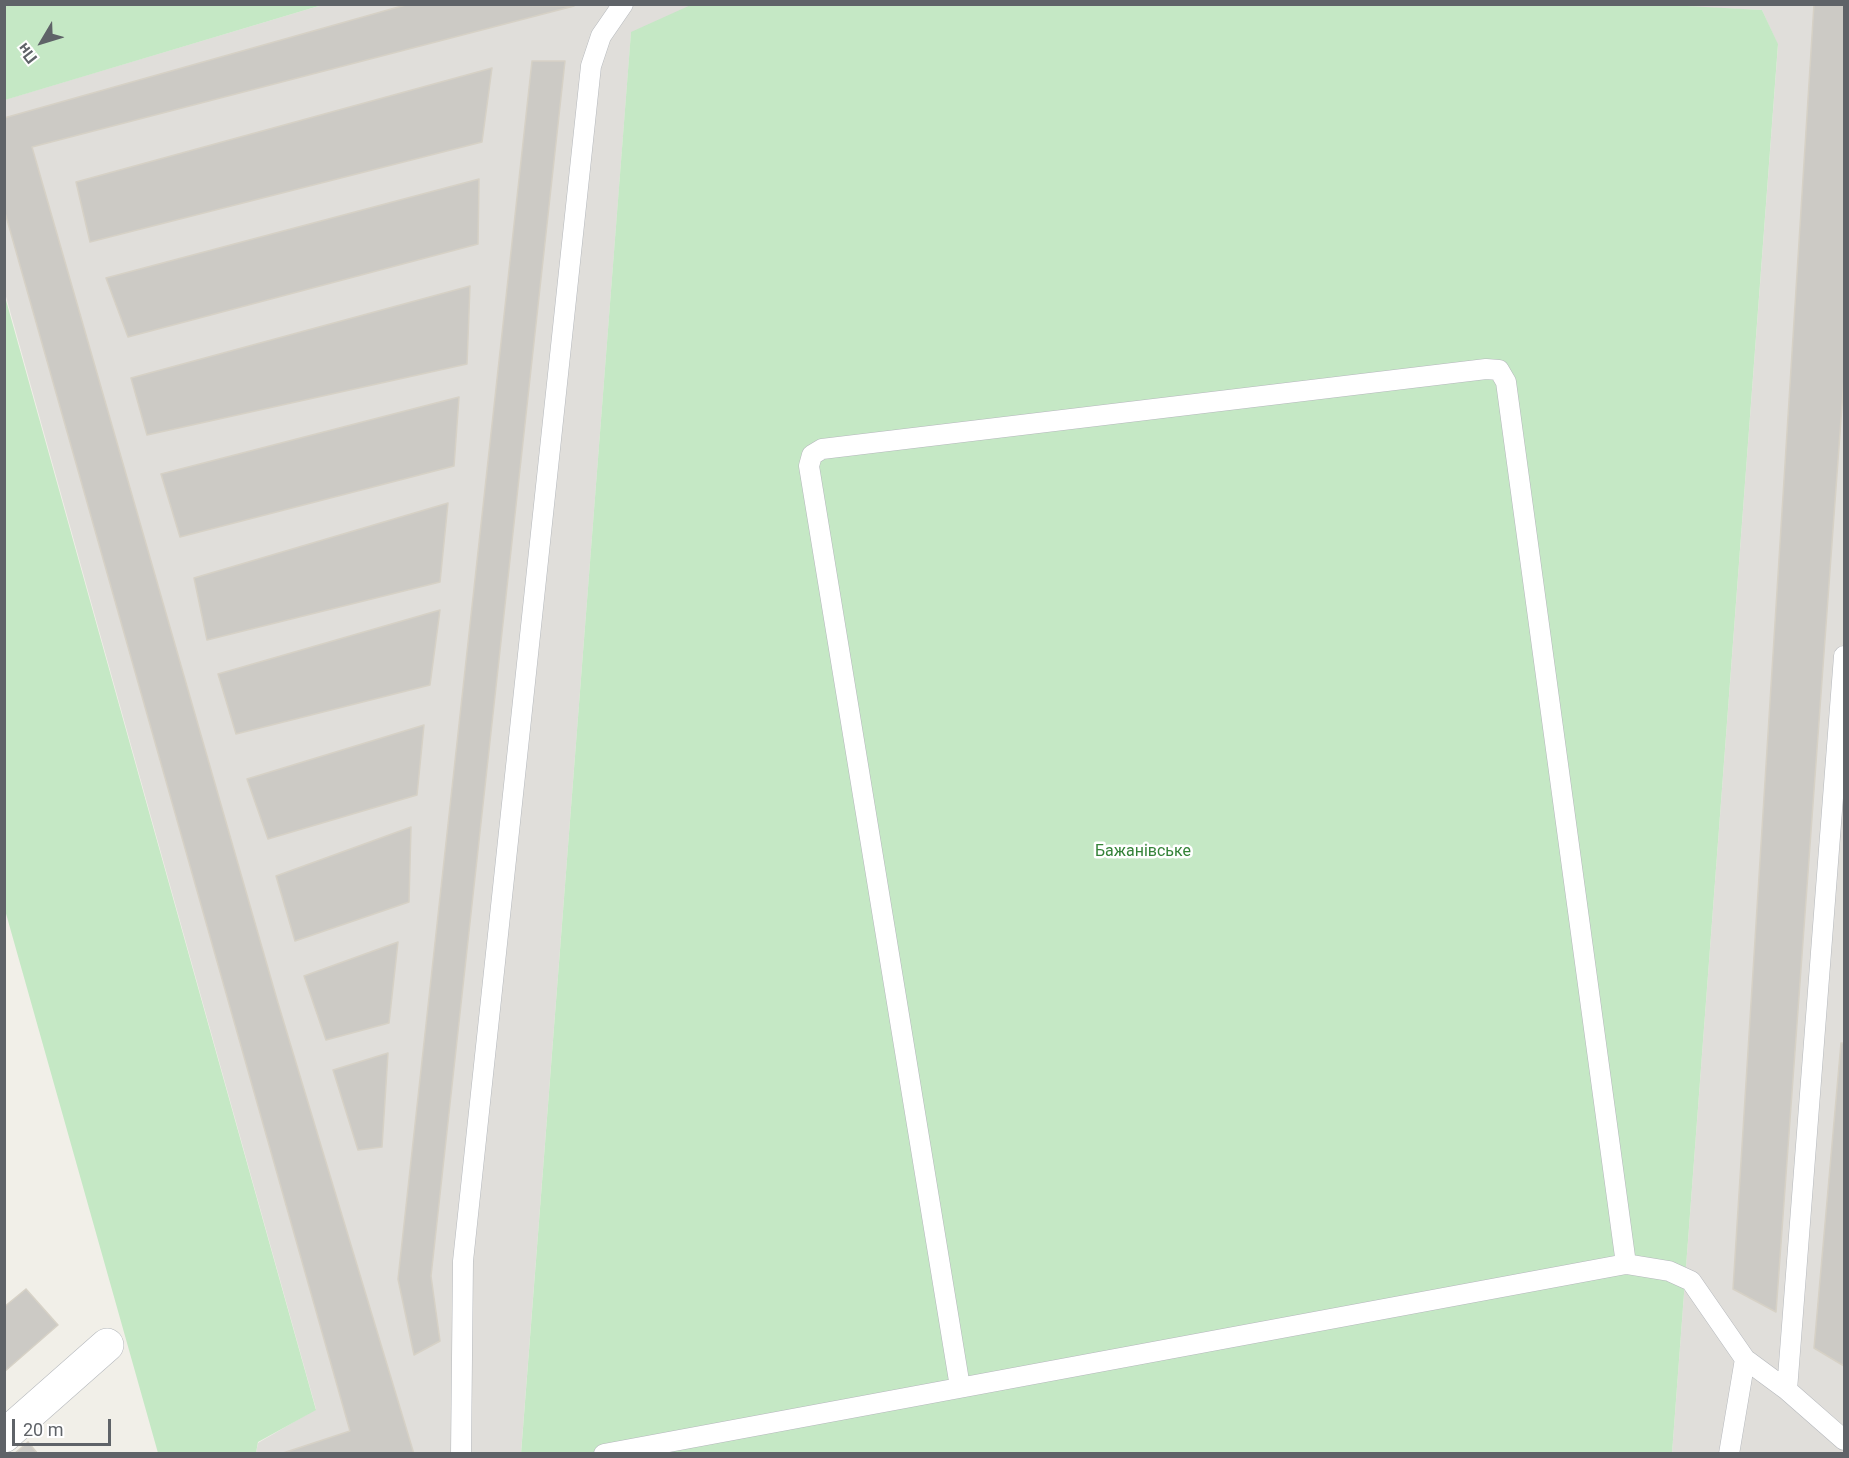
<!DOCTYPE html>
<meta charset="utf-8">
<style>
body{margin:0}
#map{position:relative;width:1849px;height:1458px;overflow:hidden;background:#f1efe8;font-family:Roboto,sans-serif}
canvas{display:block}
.frame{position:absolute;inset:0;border:6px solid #5f6368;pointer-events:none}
.north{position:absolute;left:12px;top:12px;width:60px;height:60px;-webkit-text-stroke:4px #fff;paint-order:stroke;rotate:232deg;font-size:16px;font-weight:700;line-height:24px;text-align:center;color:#5f6368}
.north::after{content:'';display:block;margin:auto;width:21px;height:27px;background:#5f6368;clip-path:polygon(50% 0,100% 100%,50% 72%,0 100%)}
.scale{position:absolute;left:12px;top:1419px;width:99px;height:27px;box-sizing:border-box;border:3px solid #5f6368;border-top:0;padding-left:8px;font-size:18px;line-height:21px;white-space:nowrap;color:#5f6368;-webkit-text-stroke:4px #fff;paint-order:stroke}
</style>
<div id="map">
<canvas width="1849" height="1458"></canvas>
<div class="frame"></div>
<div class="north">Пн</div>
<div class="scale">20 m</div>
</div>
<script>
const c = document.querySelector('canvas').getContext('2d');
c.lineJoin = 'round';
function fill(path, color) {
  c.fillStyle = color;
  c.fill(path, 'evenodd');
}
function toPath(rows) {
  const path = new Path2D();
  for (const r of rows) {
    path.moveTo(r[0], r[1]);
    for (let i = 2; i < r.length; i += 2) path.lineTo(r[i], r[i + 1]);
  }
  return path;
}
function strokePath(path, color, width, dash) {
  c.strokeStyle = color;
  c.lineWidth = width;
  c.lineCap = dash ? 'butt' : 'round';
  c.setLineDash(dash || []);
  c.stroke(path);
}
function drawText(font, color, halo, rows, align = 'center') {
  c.font = font + ' Roboto,sans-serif';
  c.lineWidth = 5;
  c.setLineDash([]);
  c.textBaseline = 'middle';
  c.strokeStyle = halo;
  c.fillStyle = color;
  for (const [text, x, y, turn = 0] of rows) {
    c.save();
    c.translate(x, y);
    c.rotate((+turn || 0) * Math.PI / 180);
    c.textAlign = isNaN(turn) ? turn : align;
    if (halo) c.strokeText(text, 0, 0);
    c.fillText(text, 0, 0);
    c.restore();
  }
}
fill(toPath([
 [322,5,693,5,631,33,521,1453,256,1453,258,1443,316,1409,5,293,4,100],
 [1650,5,1844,5,1844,1453,1672,1453,1778,45,1762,10]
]), '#e0deda');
fill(toPath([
 [5,4,322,4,322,5,5,100],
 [693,4,1650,4,1762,10,1778,44,1672,1453,521,1454,631,32],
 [4,293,316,1410,258,1442,256,1453,158,1453,5,910]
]), '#c5e8c5');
const building = toPath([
 [409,4,574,6,32,147,278,1003,414,1454,280,1454,350,1431,4,209,4,118,409,4],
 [1814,4,1844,4,1844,378,1776,1312,1733,1289,1814,4],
 [532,61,565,61,431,1276,440,1341,414,1355,398,1279,532,61],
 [492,68,482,142,90,242,76,182,492,68],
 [479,179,478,244,128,337,106,278,479,179],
 [470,286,467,364,147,435,131,378,470,286],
 [459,397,454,466,180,537,161,474,459,397],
 [448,503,440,582,207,640,194,578,448,503],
 [440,610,430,685,236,734,218,674,440,610],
 [424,725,417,795,268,839,247,779,424,725],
 [411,827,409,902,295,941,276,876,411,827],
 [398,942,389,1023,326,1040,304,976,398,942],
 [1841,1043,1844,1043,1844,1366,1814,1348,1841,1043],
 [388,1053,382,1147,358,1150,333,1070,388,1053],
 [26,1289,58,1325,4,1372,4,1307,26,1289],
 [28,1442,38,1454,14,1454,28,1442]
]);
fill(building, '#cccac5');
strokePath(building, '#d6d1c6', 1.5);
const lane = toPath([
 [960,1387,809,466,812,455,822,449,1486,369,1499,370,1506,382,1626,1264],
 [1787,1390,1844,656],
 [461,1454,463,1261,591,66,601,36,623,4],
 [604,1454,1626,1264,1669,1271,1691,1281,1745,1359],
 [1729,1454,1745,1359,1787,1390,1844,1440]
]);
const street = toPath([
 [4,1436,107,1345]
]);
strokePath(lane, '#b5b8bc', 21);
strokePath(street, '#b5b8bc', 34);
strokePath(lane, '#fff', 20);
strokePath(street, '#fff', 33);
drawText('16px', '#348238', '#fff', [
 ["Бажанівське",1143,852]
]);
</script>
